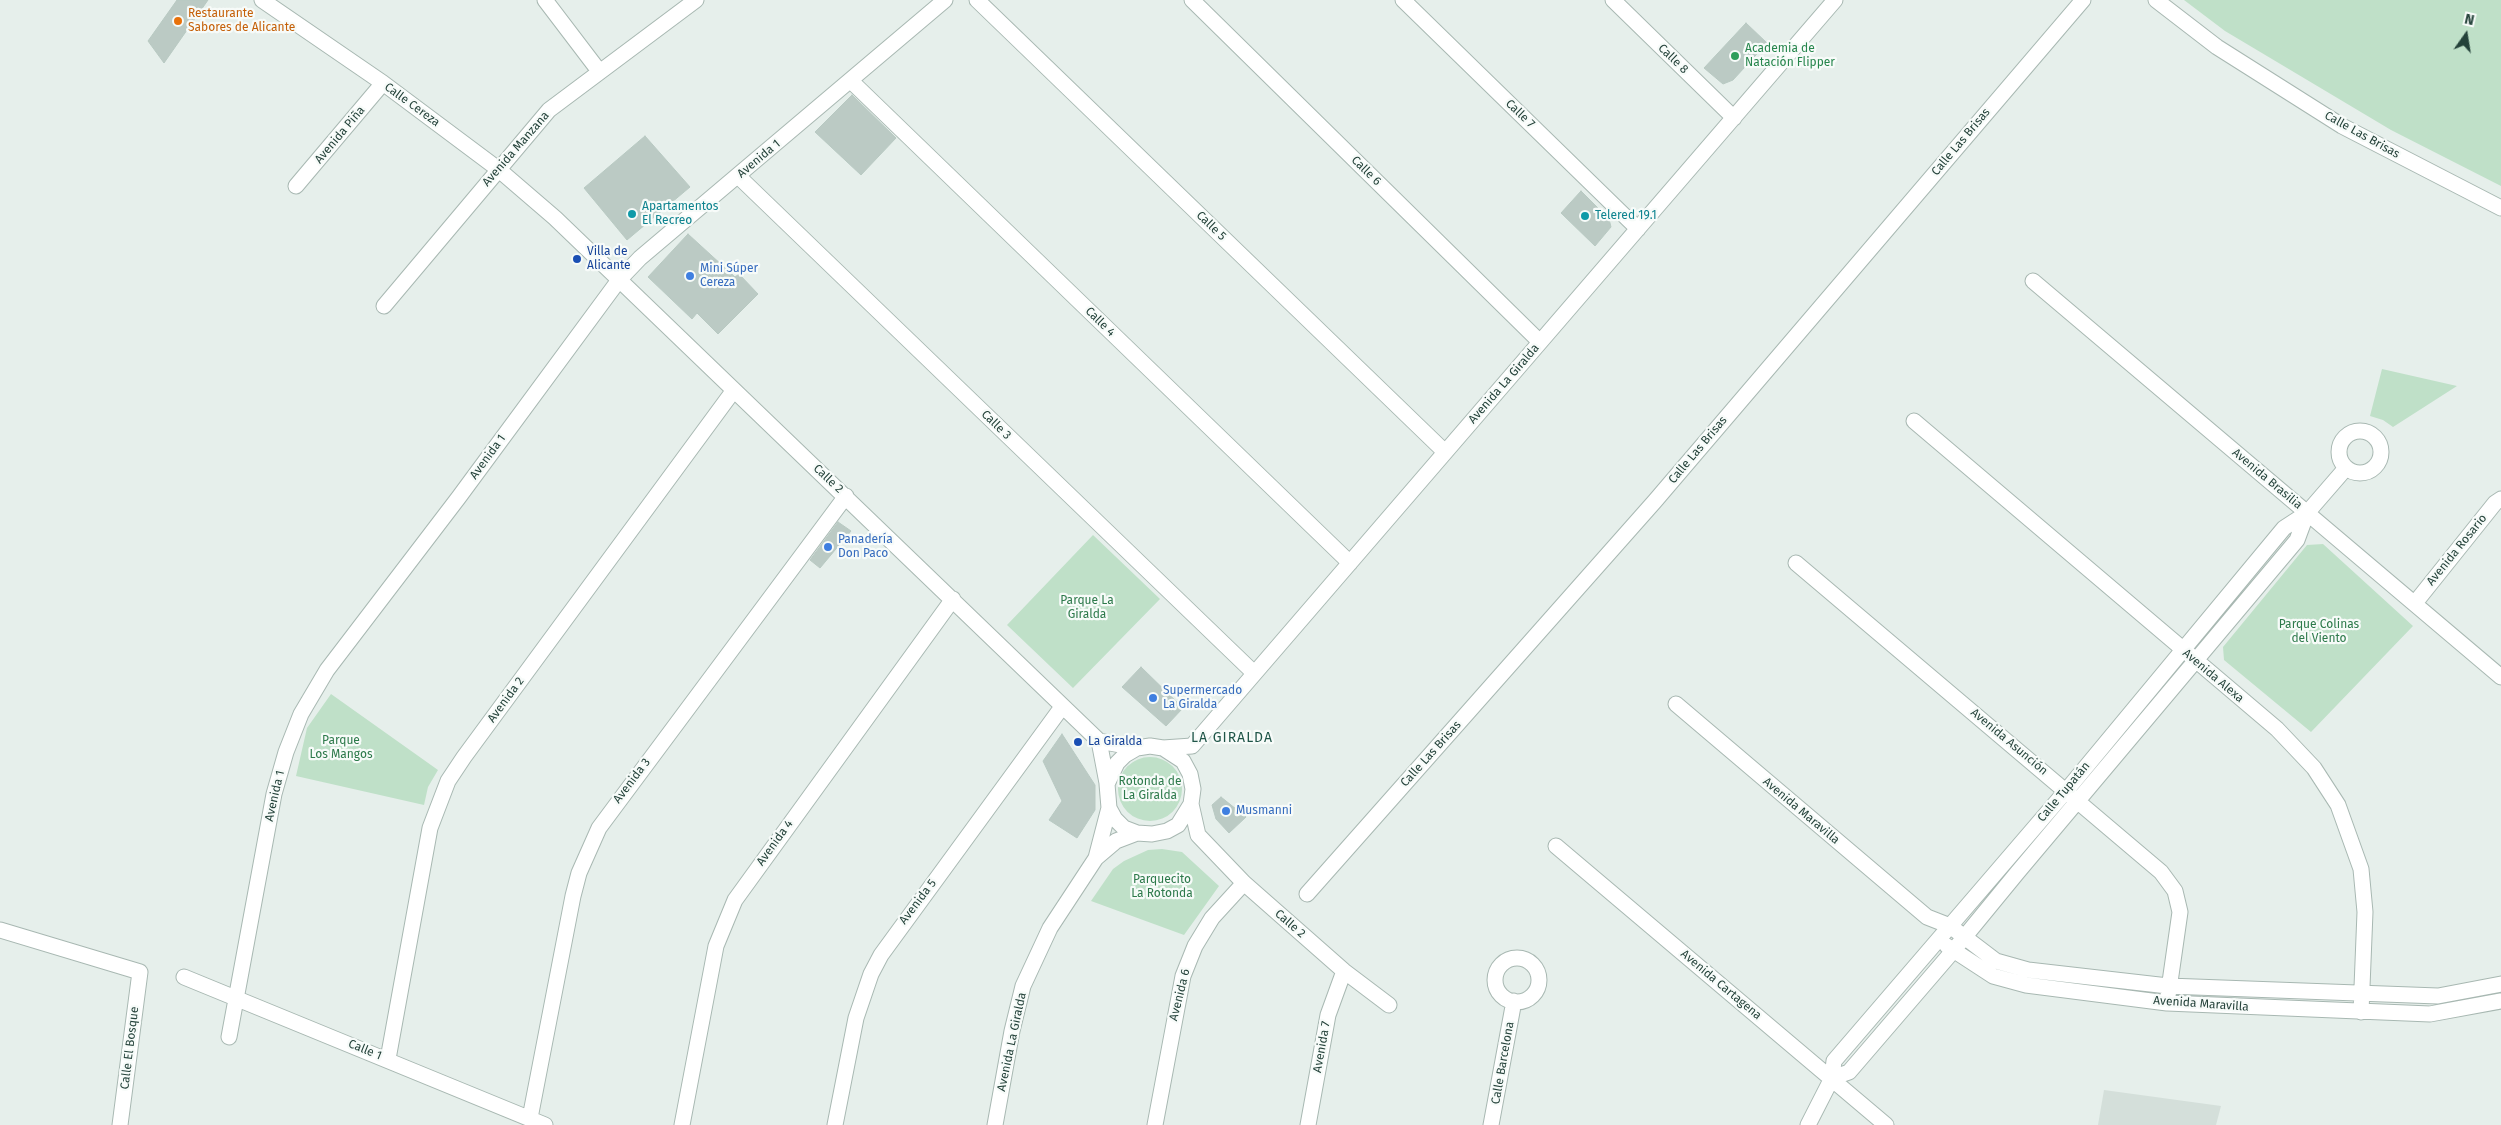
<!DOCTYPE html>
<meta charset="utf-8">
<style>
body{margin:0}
#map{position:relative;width:2501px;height:1125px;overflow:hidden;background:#e6efeb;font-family:"Fira Sans",sans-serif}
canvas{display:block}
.north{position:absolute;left:2441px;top:10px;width:50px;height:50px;-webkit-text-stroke:4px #f7fbf9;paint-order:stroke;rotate:13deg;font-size:14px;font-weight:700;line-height:20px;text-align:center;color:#24423a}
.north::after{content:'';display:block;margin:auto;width:18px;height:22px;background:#24423a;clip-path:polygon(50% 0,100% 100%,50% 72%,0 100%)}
</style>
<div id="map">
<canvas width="2501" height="1125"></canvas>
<div class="north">N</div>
</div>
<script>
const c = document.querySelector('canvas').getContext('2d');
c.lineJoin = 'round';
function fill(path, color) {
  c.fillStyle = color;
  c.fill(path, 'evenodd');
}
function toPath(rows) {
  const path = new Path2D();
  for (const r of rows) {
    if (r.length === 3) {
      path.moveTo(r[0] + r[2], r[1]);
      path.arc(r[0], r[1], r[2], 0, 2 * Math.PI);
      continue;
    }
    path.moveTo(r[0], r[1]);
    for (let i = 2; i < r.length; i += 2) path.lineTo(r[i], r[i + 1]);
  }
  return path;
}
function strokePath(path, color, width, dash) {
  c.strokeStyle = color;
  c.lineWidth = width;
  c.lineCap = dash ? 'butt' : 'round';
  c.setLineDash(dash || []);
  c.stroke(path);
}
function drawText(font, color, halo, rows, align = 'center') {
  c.font = font + ' "Fira Sans",sans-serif';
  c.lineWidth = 4.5;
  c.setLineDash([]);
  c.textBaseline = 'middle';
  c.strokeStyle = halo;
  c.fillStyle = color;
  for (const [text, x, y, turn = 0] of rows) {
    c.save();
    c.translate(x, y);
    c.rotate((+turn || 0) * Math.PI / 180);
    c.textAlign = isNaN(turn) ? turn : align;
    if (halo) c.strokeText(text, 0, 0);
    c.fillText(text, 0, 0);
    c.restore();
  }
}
fill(toPath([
 [2104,1090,2221,1106,2216,1125,2098,1125]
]), '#d4dfda');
fill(toPath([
 [2184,0,2501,0,2501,186,2391,130,2225,31],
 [2382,369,2457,386,2393,427,2383,420,2370,416],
 [1093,535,1160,599,1073,688,1007,625],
 [2323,544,2413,626,2311,732,2224,660,2223,647,2307,545],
 [331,694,438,770,428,787,424,805,296,776,307,728],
 [1150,789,32],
 [1162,849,1182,852,1219,886,1184,935,1091,901,1113,869,1124,861,1148,850]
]), '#bfe0c8');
const building = toPath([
 [177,0,208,0,164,63,148,41,177,0],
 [1746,23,1767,43,1733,80,1723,84,1704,68,1746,23],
 [852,95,896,138,861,175,815,132,852,95],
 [645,136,690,187,627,240,584,188,645,136],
 [1581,191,1609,219,1611,227,1595,246,1561,213,1581,191],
 [688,234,735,277,739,274,758,294,718,334,697,313,692,319,648,277,688,234],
 [838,522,851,531,820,568,810,560,838,522],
 [1141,667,1183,708,1166,726,1122,687,1141,667],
 [1062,734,1095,785,1095,810,1077,838,1049,820,1062,801,1043,761,1062,734],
 [1221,797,1246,817,1229,833,1216,819,1212,805,1221,797]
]);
fill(building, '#bbcac4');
strokePath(building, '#b8c9c2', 1);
const minor = toPath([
 [262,0,383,83,498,169,555,218,1099,741,1137,748],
 [545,0,599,71],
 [977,0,1445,452],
 [1192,0,1540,342],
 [1403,0,1638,229],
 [1613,0,1734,118],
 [2156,0,2217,47,2342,126,2501,208],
 [851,81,1350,563],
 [738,176,1254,673],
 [296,186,383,83],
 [2033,281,2501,677],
 [384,306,549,110,696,0],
 [1914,421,2277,729,2314,768,2338,805,2361,869,2365,912,2361,1012],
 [2360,452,21],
 [1796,563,2161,872,2175,891,2180,912,2167,1003],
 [2415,603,2495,503,2501,499],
 [1676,704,1927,917,1950,926,1996,961,2028,970,2168,986,2438,996,2501,984],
 [1099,741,1107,783],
 [1150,746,1163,748,1183,761,1190,774,1193,789,1191,804,1178,825,1167,831,1152,834,1137,833,1124,828,1115,819,1109,808,1107,784,1117,763,1125,755,1137,748,1150,746],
 [1163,748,1192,746,1835,0],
 [1191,804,1198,835,1244,883,1344,971,1389,1005],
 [1556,846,1886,1125],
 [1096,858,1116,841,1137,833],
 [1307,894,1655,501,2083,0],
 [0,930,140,972,120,1125],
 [1947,946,1993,976,2026,985,2167,1003,2430,1014,2501,1001],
 [1517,980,22],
 [184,977,545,1125],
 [229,1037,274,794,286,752,301,714,327,670,459,497,619,280,640,258,945,0],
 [388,1059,430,828,448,781,464,757,734,390],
 [1832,1078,1849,1072,1953,951,2017,873,2297,540,2307,513],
 [530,1118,573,896,579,873,599,828,846,496],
 [682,1125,716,946,735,900,953,599],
 [835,1125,856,1018,871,974,881,955,1062,707],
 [995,1125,1012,1031,1023,986,1050,928,1096,858,1109,808],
 [1155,1125,1183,976,1195,946,1212,918,1244,883],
 [1308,1125,1328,1015,1344,971],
 [1491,1125,1514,1001],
 [1808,1125,1832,1078,1834,1061,2066,791,2284,528,2307,513,2346,468]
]);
strokePath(minor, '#a8b8b2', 17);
strokePath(minor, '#fff', 15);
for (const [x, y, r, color] of [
 [178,21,5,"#e8710a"],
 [1735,56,5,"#2e9e5b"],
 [632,214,5,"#0f9aa8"],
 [1585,216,5,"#0f9aa8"],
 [577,259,5,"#1a4fb4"],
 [690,276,5,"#3f7fe0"],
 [828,547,5,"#3f7fe0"],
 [1153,698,5,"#3f7fe0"],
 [1078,742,5,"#1a4fb4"],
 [1226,811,5,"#3f7fe0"]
]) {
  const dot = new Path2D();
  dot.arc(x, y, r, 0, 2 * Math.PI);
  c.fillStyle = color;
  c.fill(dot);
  strokePath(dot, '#f7fbf9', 2);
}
drawText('12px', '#c56008', '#f7fbf9', [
 ["Restaurante",188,14],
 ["Sabores de Alicante",188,28]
], 'left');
drawText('12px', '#27864d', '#f7fbf9', [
 ["Academia de",1745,49],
 ["Natación Flipper",1745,63]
], 'left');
drawText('12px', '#24423a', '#f7fbf9', [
 ["Calle 8",1673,59,44],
 ["Calle Cereza",412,105,36],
 ["Calle 7",1520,114,44],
 ["Avenida Piña",340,135,-50],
 ["Calle Las Brisas",2362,135,29],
 ["Calle Las Brisas",1961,142,-50],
 ["Avenida Manzana",516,149,-49],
 ["Avenida 1",759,159,-40],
 ["Calle 6",1366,171,44],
 ["Calle 5",1211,226,44],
 ["Calle 4",1100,322,44],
 ["Avenida La Giralda",1504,384,-49],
 ["Calle 3",996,425,44],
 ["Calle Las Brisas",1698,450,-50],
 ["Avenida 1",488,457,-54],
 ["Calle 2",828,479,43],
 ["Avenida Brasilia",2267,479,40],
 ["Avenida Rosario",2457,550,-51],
 ["Avenida Alexa",2213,676,40],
 ["Avenida 2",506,700,-54],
 ["Avenida Asunción",2009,742,40],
 ["Calle Las Brisas",1431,754,-48],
 ["Avenida 3",632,781,-53],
 ["Calle Tupatán",2064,792,-50],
 ["Avenida 1",275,796,-77],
 ["Avenida Maravilla",1801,811,40],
 ["Avenida 4",775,843,-54],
 ["Avenida 5",918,902,-53],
 ["Calle 2",1290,924,41],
 ["Avenida Cartagena",1721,985,40],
 ["Avenida 6",1180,995,-76],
 ["Avenida Maravilla",2201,1004,4],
 ["Avenida La Giralda",1012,1042,-78],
 ["Avenida 7",1322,1047,-80],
 ["Calle El Bosque",130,1048,-83],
 ["Calle 1",365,1050,22],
 ["Calle Barcelona",1503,1063,-80]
]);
drawText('12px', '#0d838f', '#f7fbf9', [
 ["Apartamentos",642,207],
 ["El Recreo",642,221],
 ["Telered 19.1",1595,216]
], 'left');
drawText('12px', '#164399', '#f7fbf9', [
 ["Villa de",587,252],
 ["Alicante",587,266],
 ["La Giralda",1088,742]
], 'left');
drawText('12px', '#366cbe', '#f7fbf9', [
 ["Mini Súper",700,269],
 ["Cereza",700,283],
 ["Panadería",838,540],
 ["Don Paco",838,554],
 ["Supermercado",1163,691],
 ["La Giralda",1163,705],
 ["Musmanni",1236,811]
], 'left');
drawText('12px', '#2d7a4b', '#f7fbf9', [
 ["Parque La",1087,601],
 ["Giralda",1087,615],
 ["Parque Colinas",2319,625],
 ["del Viento",2319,639],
 ["Parque",341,741],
 ["Los Mangos",341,755],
 ["Rotonda de",1150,782],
 ["La Giralda",1150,796],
 ["Parquecito",1162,880],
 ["La Rotonda",1162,894]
]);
c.letterSpacing = '1px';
drawText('14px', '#1f5548', '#f7fbf9', [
 ["LA GIRALDA",1232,738]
]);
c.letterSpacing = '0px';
</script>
